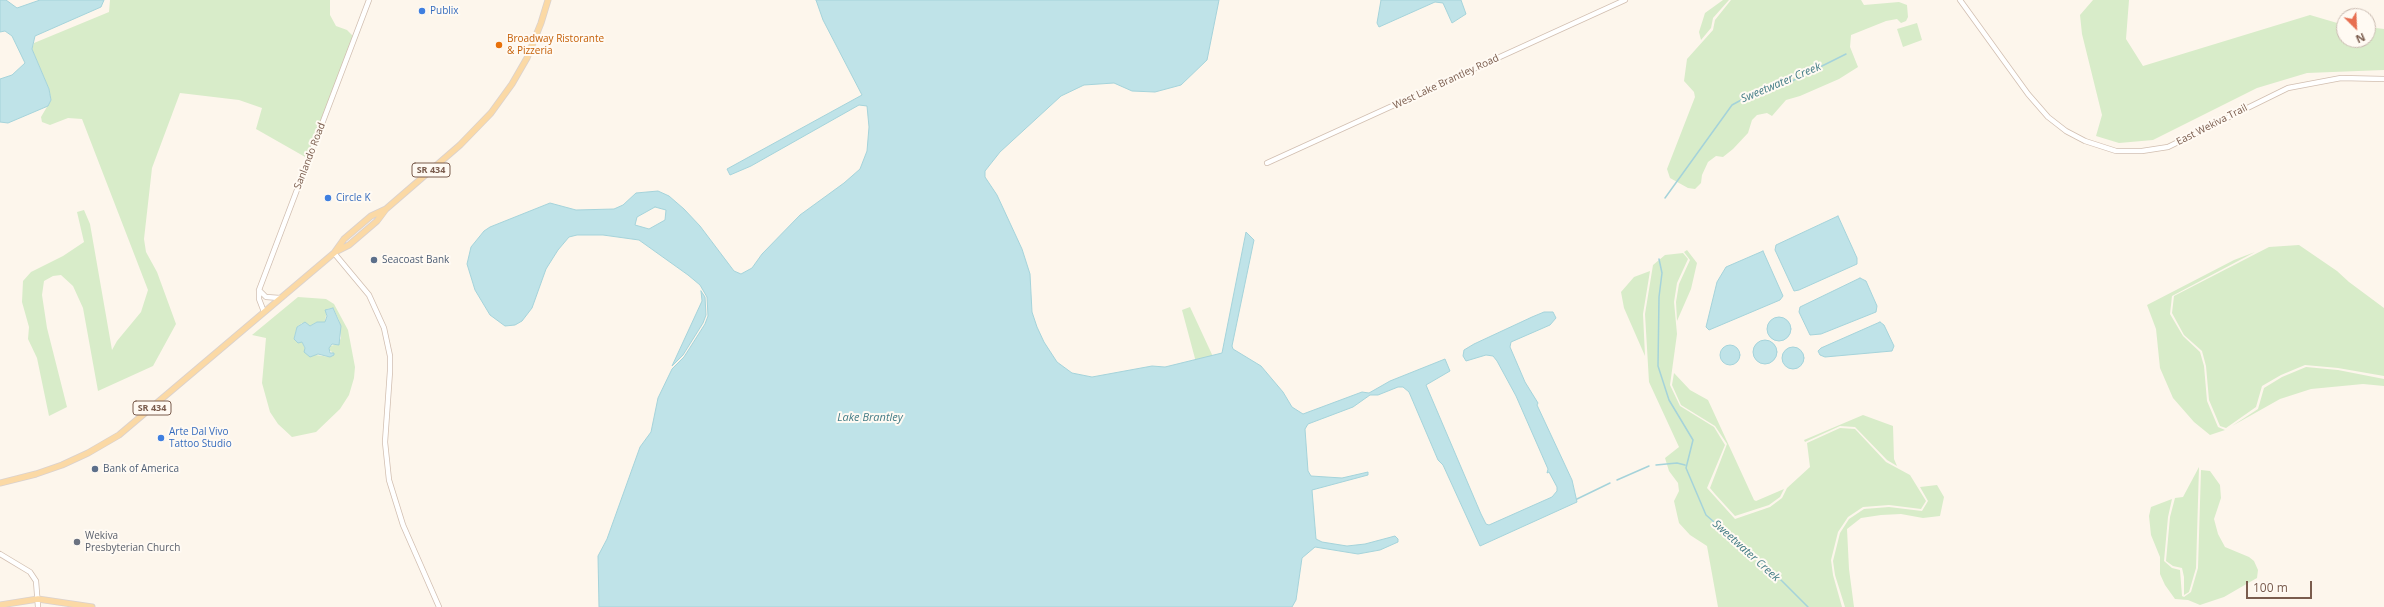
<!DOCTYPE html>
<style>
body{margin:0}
#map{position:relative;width:2384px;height:607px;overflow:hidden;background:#fdf6ec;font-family:"Open Sans",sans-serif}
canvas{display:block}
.north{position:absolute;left:2336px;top:8px;width:40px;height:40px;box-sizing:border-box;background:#fffaf3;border:1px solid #cabbb1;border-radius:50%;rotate:156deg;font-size:11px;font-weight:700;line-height:16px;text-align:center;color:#7a5c4d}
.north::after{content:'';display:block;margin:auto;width:14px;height:18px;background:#e76f51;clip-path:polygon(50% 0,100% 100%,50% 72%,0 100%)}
.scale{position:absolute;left:2246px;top:581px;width:66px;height:18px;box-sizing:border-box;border:2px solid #7a5c4d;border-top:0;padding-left:5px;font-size:12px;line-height:14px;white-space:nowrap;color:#7a5c4d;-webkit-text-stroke:3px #fffaf3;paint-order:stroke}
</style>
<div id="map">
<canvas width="2384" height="607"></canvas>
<div class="north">N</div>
<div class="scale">100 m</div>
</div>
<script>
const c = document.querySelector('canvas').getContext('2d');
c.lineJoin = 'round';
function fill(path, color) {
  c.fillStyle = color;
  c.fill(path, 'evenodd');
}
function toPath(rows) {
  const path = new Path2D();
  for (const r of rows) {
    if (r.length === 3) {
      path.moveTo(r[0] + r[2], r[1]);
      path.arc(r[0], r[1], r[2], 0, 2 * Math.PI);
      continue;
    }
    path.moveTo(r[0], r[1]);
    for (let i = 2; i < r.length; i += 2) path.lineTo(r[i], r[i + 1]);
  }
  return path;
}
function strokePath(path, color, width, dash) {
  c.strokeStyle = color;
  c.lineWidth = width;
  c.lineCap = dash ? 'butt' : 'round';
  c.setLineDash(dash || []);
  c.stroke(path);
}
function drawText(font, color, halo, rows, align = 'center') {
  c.font = font + ' "Open Sans",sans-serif';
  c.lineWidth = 4;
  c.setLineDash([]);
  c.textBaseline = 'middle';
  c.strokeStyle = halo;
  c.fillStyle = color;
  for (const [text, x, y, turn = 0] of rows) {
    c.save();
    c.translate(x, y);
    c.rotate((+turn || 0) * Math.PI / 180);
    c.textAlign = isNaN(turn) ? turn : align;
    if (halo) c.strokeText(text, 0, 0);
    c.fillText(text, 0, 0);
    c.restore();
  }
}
fill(toPath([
 [110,0,330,0,330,15,336,26,347,30,353,36,307,158,256,129,262,108,239,100,180,93,152,168,144,239,146,252,157,272,176,324,153,366,98,391,83,308,73,286,61,275,53,276,44,281,42,295,47,328,67,407,49,416,37,358,28,339,29,327,22,302,23,281,31,272,63,256,84,242,77,212,84,210,90,224,112,350,117,341,141,312,148,290,82,119,68,118,50,125,42,122,41,117,51,100,49,89,32,49,34,43,109,12],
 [1723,0,1729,0,1713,18,1711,28,1701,40,1699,32,1705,13],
 [1731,0,1861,0,1864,5,1899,2,1907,5,1908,17,1906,21,1901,23,1897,19,1886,21,1851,35,1850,47,1858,67,1839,79,1800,96,1786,100,1772,116,1767,113,1757,115,1752,120,1748,133,1733,149,1723,157,1716,156,1708,162,1702,175,1701,183,1695,189,1688,188,1670,178,1667,169,1695,97,1694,92,1684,81,1687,59,1713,30,1715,20],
 [2093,0,2129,0,2126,39,2143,66,2310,15,2344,25,2344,40,2368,40,2368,31,2376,28,2384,29,2384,70,2307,73,2257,88,2153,140,2119,143,2096,136,2102,115,2082,34,2080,15],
 [1917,23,1922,40,1903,47,1897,29],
 [2299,245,2337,271,2349,282,2384,308,2384,376,2338,368,2305,365,2281,375,2262,386,2256,407,2226,428,2220,426,2209,400,2206,366,2202,351,2184,335,2172,313,2174,296,2269,247],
 [1687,250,1697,263,1691,289,1677,321,1676,302,1679,284,1690,260,1684,252],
 [2255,252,2172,296,2170,314,2183,336,2200,352,2204,366,2207,401,2218,427,2225,430,2210,435,2194,422,2173,398,2160,368,2156,329,2147,305,2234,260],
 [1683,253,1688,259,1677,283,1674,302,1677,334,1670,385,1680,406,1714,427,1725,445,1707,488,1735,519,1770,507,1782,498,1787,488,1810,467,1807,443,1840,428,1855,429,1886,462,1910,475,1926,501,1921,509,1889,505,1863,507,1848,517,1838,532,1831,560,1833,575,1842,607,1718,607,1707,546,1690,535,1679,523,1674,501,1679,491,1678,483,1669,471,1665,458,1679,447,1649,382,1645,314,1653,265,1665,255],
 [1650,271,1643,314,1645,356,1624,308,1621,292,1634,277],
 [298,297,326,299,334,304,348,330,355,367,354,378,349,395,340,409,316,432,292,437,278,424,270,412,262,383,266,338,252,335],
 [333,308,339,320,341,338,338,344,330,346,329,350,332,352,330,357,316,355,305,349,302,342,294,339,297,327,302,323,310,326,317,322,325,322,327,309],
 [1190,307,1215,361,1197,366,1182,310],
 [2306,367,2338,370,2384,379,2384,386,2363,384,2311,389,2280,399,2232,426,2258,409,2264,388,2282,377],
 [1674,373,1690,390,1708,400,1754,500,1756,501,1784,489,1780,497,1769,505,1735,516,1715,494,1710,488,1727,444,1715,426,1681,405,1672,385],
 [1863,415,1893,426,1894,459,1897,466,1887,460,1855,427,1840,426,1805,442,1804,440],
 [2199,467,2196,568,2189,592,2184,595,2184,577,2182,568,2173,566,2166,561,2170,517,2175,498,2183,497],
 [2201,470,2210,471,2220,485,2221,498,2214,519,2218,534,2225,547,2249,557,2254,561,2258,570,2257,578,2243,586,2224,597,2200,605,2188,600,2175,599,2165,585,2160,574,2160,557,2151,535,2149,516,2151,507,2172,499,2168,517,2164,561,2172,568,2180,570,2182,596,2184,597,2191,592,2198,568],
 [1937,485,1944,497,1940,516,1923,518,1901,514,1881,515,1861,518,1847,529,1849,569,1854,607,1845,607,1835,575,1833,561,1840,533,1849,519,1864,509,1889,507,1922,511,1928,501,1920,487]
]), '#d8ecc9');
const water = toPath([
 [0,0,6,0,17,8,40,0,104,0,101,7,35,36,32,49,49,89,51,100,48,106,8,123,0,122,0,79,12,75,25,63,12,36,5,31,0,32,0,0],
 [816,0,1219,0,1207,60,1181,85,1155,92,1132,91,1114,83,1084,85,1061,96,1000,152,985,171,985,177,997,195,1022,249,1030,274,1032,312,1037,327,1044,342,1057,362,1072,373,1092,377,1152,366,1165,367,1222,353,1246,232,1254,240,1232,346,1233,349,1261,366,1283,392,1292,407,1303,414,1362,392,1369,393,1390,381,1445,359,1450,371,1426,385,1481,514,1486,524,1489,525,1552,497,1557,491,1557,487,1549,472,1547,473,1548,469,1516,396,1497,361,1493,356,1486,355,1466,361,1463,356,1464,350,1474,344,1532,317,1544,312,1553,312,1556,318,1550,325,1511,342,1510,347,1525,382,1538,403,1537,405,1572,480,1577,502,1480,546,1443,465,1438,460,1409,392,1403,387,1398,387,1378,395,1370,395,1353,407,1308,424,1305,429,1308,471,1311,476,1342,478,1368,472,1368,475,1312,490,1316,539,1322,542,1347,546,1365,544,1395,536,1398,539,1398,542,1380,550,1358,554,1315,547,1302,558,1296,600,1292,607,599,607,598,556,607,539,640,447,651,432,658,398,672,369,684,357,705,324,708,316,707,297,700,285,688,275,639,240,603,235,577,235,569,237,558,250,546,269,532,308,522,321,515,325,505,326,490,315,475,290,467,264,471,247,484,231,490,227,550,203,576,210,614,209,623,205,636,193,658,191,669,196,684,209,700,226,734,271,741,274,752,268,762,254,800,215,844,183,860,169,867,151,869,127,867,106,859,105,751,166,730,175,727,169,862,95,823,20,816,0],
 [655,207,666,210,665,220,649,229,635,225,637,217,655,207],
 [1381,0,1461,0,1466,14,1452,23,1443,3,1435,2,1379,27,1377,23,1381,0],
 [1838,216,1857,258,1857,264,1799,290,1794,291,1775,250,1776,245,1838,216],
 [1763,251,1783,296,1780,300,1709,330,1706,327,1717,282,1726,267,1763,251],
 [1860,278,1866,281,1877,306,1876,312,1821,334,1810,335,1799,312,1800,307,1860,278],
 [701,291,705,297,706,315,703,323,683,355,672,366,702,301,701,291],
 [333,308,341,326,339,345,332,344,329,348,330,353,334,353,334,355,330,357,318,354,310,357,304,352,305,348,302,342,298,343,294,339,297,327,305,322,310,326,317,322,325,322,327,316,325,310,333,308],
 [1779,329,12],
 [1880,322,1884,325,1894,346,1892,351,1825,357,1820,355,1818,351,1821,348,1880,322],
 [1765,352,12],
 [1730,355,10],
 [1793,358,11]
]);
fill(water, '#bfe3e8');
strokePath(water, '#a5d3da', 1);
strokePath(toPath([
 [1665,198,1732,105,1754,93,1786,84,1846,54],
 [1659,259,1662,273,1659,297,1658,366,1669,400,1693,440,1686,468,1706,515,1782,581,1808,607],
 [1656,465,1677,463,1685,465],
 [1617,480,1649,466],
 [1577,499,1610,483]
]), '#a5d3da', 1.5);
const minor = toPath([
 [1960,0,2028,94,2048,117,2066,131,2085,141,2116,151,2142,151,2168,147,2288,88,2341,78,2384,79],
 [1267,163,1625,0],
 [334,253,369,295,384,328,390,356,390,371,385,442,389,480,403,525,439,607],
 [259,290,266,297,280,298],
 [264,312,259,299,259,290,369,0],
 [0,554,30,572,36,581,38,607]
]);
const major = toPath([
 [335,252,349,245,377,221,386,209,460,145,491,113,512,84,527,58,541,23,548,0],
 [0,483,36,474,62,465,88,453,119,435,334,253,344,239,371,216,386,209],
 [0,605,38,599,92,607]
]);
strokePath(minor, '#d1beb0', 6);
strokePath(major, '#dad1cd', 7);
strokePath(minor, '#fff', 4.5);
strokePath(major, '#fbd9a5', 5.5);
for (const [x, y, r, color] of [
 [422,11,4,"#3f7fe0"],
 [499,45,4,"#e8710a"],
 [328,198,4,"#3f7fe0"],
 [374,260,4,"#5c6f8a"],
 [161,438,4,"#3f7fe0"],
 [95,469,4,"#5c6f8a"],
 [77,542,4,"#6b7280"]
]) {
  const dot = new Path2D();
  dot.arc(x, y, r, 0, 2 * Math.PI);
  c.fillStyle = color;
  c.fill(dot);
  strokePath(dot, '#fffaf3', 1.5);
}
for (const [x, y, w] of [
 [431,170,38],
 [152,408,38]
]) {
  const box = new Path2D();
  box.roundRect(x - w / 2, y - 7, w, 14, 3);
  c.fillStyle = '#fffaf3';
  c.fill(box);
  strokePath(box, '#7a5c4d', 1);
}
drawText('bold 9px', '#7a5c4d', null, [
 ["SR 434",431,170],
 ["SR 434",152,408]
]);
drawText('10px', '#366cbe', '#fffaf3', [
 ["Publix",430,11],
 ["Circle K",336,198],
 ["Arte Dal Vivo",169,432],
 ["Tattoo Studio",169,444]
], 'left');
drawText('10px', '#c56008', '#fffaf3', [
 ["Broadway Ristorante",507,39],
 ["& Pizzeria",507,51]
], 'left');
drawText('10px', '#7a5c4d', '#fffaf3', [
 ["West Lake Brantley Road",1446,82,-25],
 ["East Wekiva Trail",2212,125,-27],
 ["Sanlando Road",310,156,-69]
]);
drawText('10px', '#4e5e75', '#fffaf3', [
 ["Seacoast Bank",382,260],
 ["Bank of America",103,469]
], 'left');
drawText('10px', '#5b616d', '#fffaf3', [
 ["Wekiva",85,536],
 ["Presbyterian Church",85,548]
], 'left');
drawText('italic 11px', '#437c86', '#fffaf3', [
 ["Sweetwater Creek",1781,83,-23],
 ["Lake Brantley",870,418],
 ["Sweetwater Creek",1746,551,42]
]);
</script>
